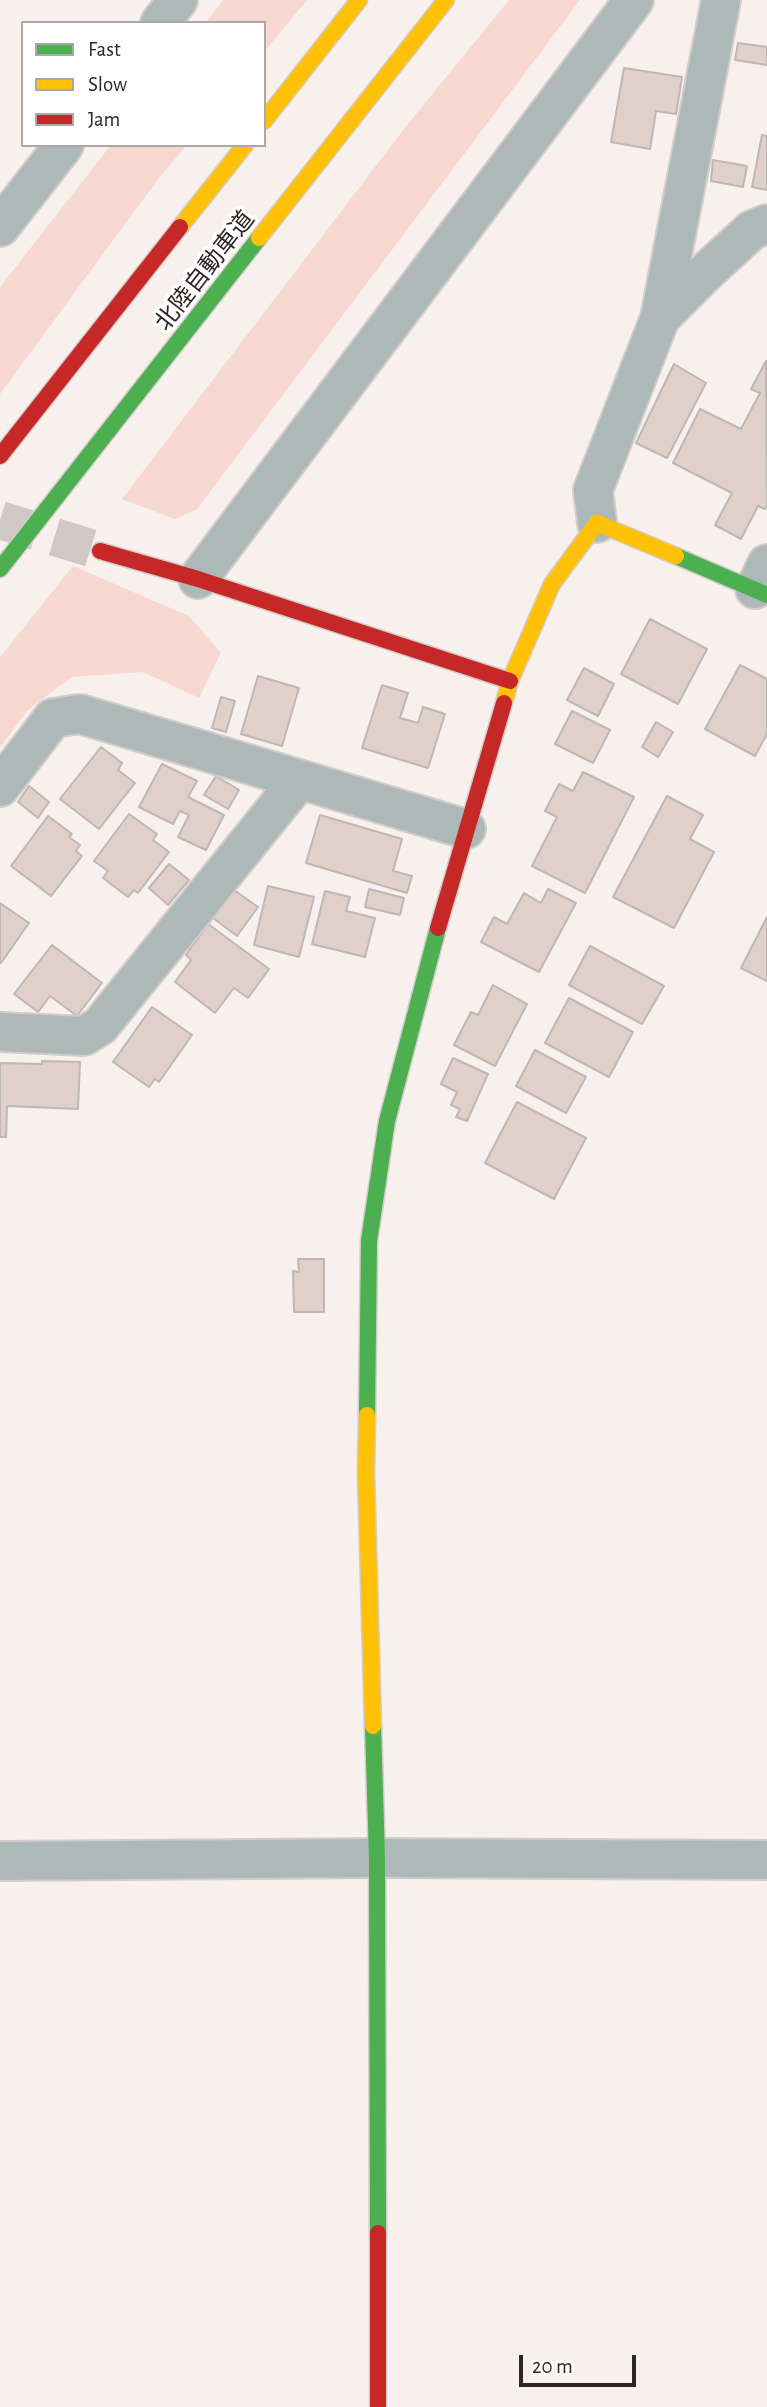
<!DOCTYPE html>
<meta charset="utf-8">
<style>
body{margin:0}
#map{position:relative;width:767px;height:2407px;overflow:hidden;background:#f8f0ed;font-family:"Alegreya Sans",sans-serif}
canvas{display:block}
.legend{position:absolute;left:21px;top:21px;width:245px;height:126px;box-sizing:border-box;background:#fefefe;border:2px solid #aba8a7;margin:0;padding:9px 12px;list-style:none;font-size:21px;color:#2f2725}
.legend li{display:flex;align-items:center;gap:14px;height:35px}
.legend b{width:35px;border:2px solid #aba8a7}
.scale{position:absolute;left:519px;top:2355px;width:117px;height:32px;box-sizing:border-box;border:4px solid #2f2725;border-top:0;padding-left:9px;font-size:21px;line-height:24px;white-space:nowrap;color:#2f2725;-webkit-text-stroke:5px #fefefe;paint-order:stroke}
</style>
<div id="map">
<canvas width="767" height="2407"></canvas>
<ul class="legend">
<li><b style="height:9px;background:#4caf50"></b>Fast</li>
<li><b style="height:9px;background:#ffc107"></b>Slow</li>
<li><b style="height:9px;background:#c62828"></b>Jam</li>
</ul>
<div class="scale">20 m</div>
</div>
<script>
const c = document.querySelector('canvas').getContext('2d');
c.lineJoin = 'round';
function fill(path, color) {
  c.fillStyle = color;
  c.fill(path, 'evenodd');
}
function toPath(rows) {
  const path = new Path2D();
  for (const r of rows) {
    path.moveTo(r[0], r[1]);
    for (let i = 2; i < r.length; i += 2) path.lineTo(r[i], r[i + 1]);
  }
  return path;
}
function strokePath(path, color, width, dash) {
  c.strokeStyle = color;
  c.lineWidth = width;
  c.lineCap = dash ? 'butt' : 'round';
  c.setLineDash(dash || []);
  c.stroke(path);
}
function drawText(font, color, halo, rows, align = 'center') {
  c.font = font + ' "Alegreya Sans","Noto Sans JP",sans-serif';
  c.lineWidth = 7;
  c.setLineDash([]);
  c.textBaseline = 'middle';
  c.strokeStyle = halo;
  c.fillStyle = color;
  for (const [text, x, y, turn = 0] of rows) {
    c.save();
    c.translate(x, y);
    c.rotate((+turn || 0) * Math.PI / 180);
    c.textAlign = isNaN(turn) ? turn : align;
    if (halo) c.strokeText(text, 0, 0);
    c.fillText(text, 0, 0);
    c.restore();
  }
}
fill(toPath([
 [223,0,307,0,264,52,264,23,206,23],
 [509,0,580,0,197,509,175,519,122,499,407,125],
 [111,145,187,145,159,178,0,394,0,287],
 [73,566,189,616,221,653,199,698,143,672,72,677,28,710,0,747,0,657]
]), '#f7d8d0');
const building = toPath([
 [738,43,767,47,767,65,735,60,738,43],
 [624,68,682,77,676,114,656,111,650,149,611,142,624,68],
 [762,135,767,136,767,190,752,187,762,135],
 [713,160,747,166,743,187,711,181,713,160],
 [766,361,767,505,765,509,758,506,741,539,715,525,732,493,673,463,700,409,741,429,760,393,751,389,766,361],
 [674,364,706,383,667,458,636,443,674,364],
 [650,619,707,649,678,704,621,674,650,619],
 [740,665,767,679,767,734,755,756,705,729,740,665],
 [584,668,614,684,598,716,567,700,584,668],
 [258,676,299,688,282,746,241,734,258,676],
 [382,685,408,693,400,718,418,723,423,707,445,714,428,768,362,748,382,685],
 [221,697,235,701,226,732,212,728,221,697],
 [572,711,610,730,593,763,555,744,572,711],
 [656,722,673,732,658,757,642,747,656,722],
 [101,747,122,763,118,770,135,783,99,829,60,799,101,747],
 [162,764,197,781,188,797,224,815,206,850,178,837,189,815,180,811,173,824,139,807,162,764],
 [583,772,634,797,585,893,532,866,557,817,545,811,559,784,573,791,583,772],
 [216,776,239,790,228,809,204,795,216,776],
 [29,786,49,802,38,818,18,802,29,786],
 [667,796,703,815,690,839,714,852,674,928,613,897,667,796],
 [129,814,157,834,153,840,169,852,138,893,134,890,128,897,103,878,108,871,94,861,129,814],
 [320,815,402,839,393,871,412,876,407,893,306,863,320,815],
 [48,816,72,834,69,837,80,845,76,851,82,856,51,896,11,866,48,816],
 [169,864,189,880,168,905,149,888,169,864],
 [268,886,314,897,299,957,254,945,268,886],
 [369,889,404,898,400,915,365,907,369,889],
 [548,889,576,903,539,972,481,942,494,917,507,924,524,893,541,903,548,889],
 [234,890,258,907,237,936,213,918,234,890],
 [325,891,350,897,346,911,375,918,365,957,312,944,325,891],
 [0,903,29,923,1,963,0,962,0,903],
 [767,917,767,981,741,968,767,917],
 [208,924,269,969,248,998,234,988,215,1013,175,982,191,960,186,955,208,924],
 [52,945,102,983,77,1016,50,996,38,1012,14,994,52,945],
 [590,946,664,986,642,1024,569,985,590,946],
 [493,985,527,1004,495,1066,454,1045,471,1012,478,1015,493,985],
 [569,998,633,1032,609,1077,545,1043,569,998],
 [152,1007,192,1035,159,1082,155,1079,149,1087,113,1062,152,1007],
 [535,1050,586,1077,566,1113,516,1086,535,1050],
 [453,1058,488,1074,467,1121,456,1117,460,1109,451,1105,457,1092,441,1084,453,1058],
 [42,1061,80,1062,78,1109,7,1106,6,1137,0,1137,0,1063,42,1064,42,1061],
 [517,1102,586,1138,554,1199,485,1163,517,1102],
 [298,1259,324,1259,324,1312,294,1312,293,1271,299,1272,298,1259]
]);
fill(building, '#e1cfca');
strokePath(building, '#bfb7b5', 2);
strokePath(toPath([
 [0,520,100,551]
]), '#d0c8c5', 38, [38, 19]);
const street = toPath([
 [160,23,178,0],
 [0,227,64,145],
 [660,318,705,273,752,230,767,224],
 [597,523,593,490,660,318,721,0],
 [198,579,634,0],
 [755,589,767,564],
 [0,787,53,718,80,714,466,829],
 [0,1032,84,1036,100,1026,299,780],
 [0,1861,377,1858,767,1860]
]);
const fast = toPath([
 [676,556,767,595],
 [0,569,259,238],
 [367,1415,369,1241,387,1121,438,928],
 [373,1726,377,1858,378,2233]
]);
const slow = toPath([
 [264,121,359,0],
 [180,227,245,145],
 [259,238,446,0],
 [504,703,510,681,552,584,597,523,676,556],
 [367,1415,366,1473,373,1726]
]);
const jam = toPath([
 [0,456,180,227],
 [100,551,198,579,510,681],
 [438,928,504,703],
 [378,2233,378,2407]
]);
strokePath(street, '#d3cdca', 42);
strokePath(fast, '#d3cdca', 19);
strokePath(slow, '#d3cdca', 19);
strokePath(jam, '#d3cdca', 19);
strokePath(street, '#acb9b8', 38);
strokePath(fast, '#4caf50', 16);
strokePath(slow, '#ffc107', 16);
strokePath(jam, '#c62828', 16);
drawText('24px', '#2f2725', '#fefefe', [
 ["北陸自動車道",205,271,-52]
]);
</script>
